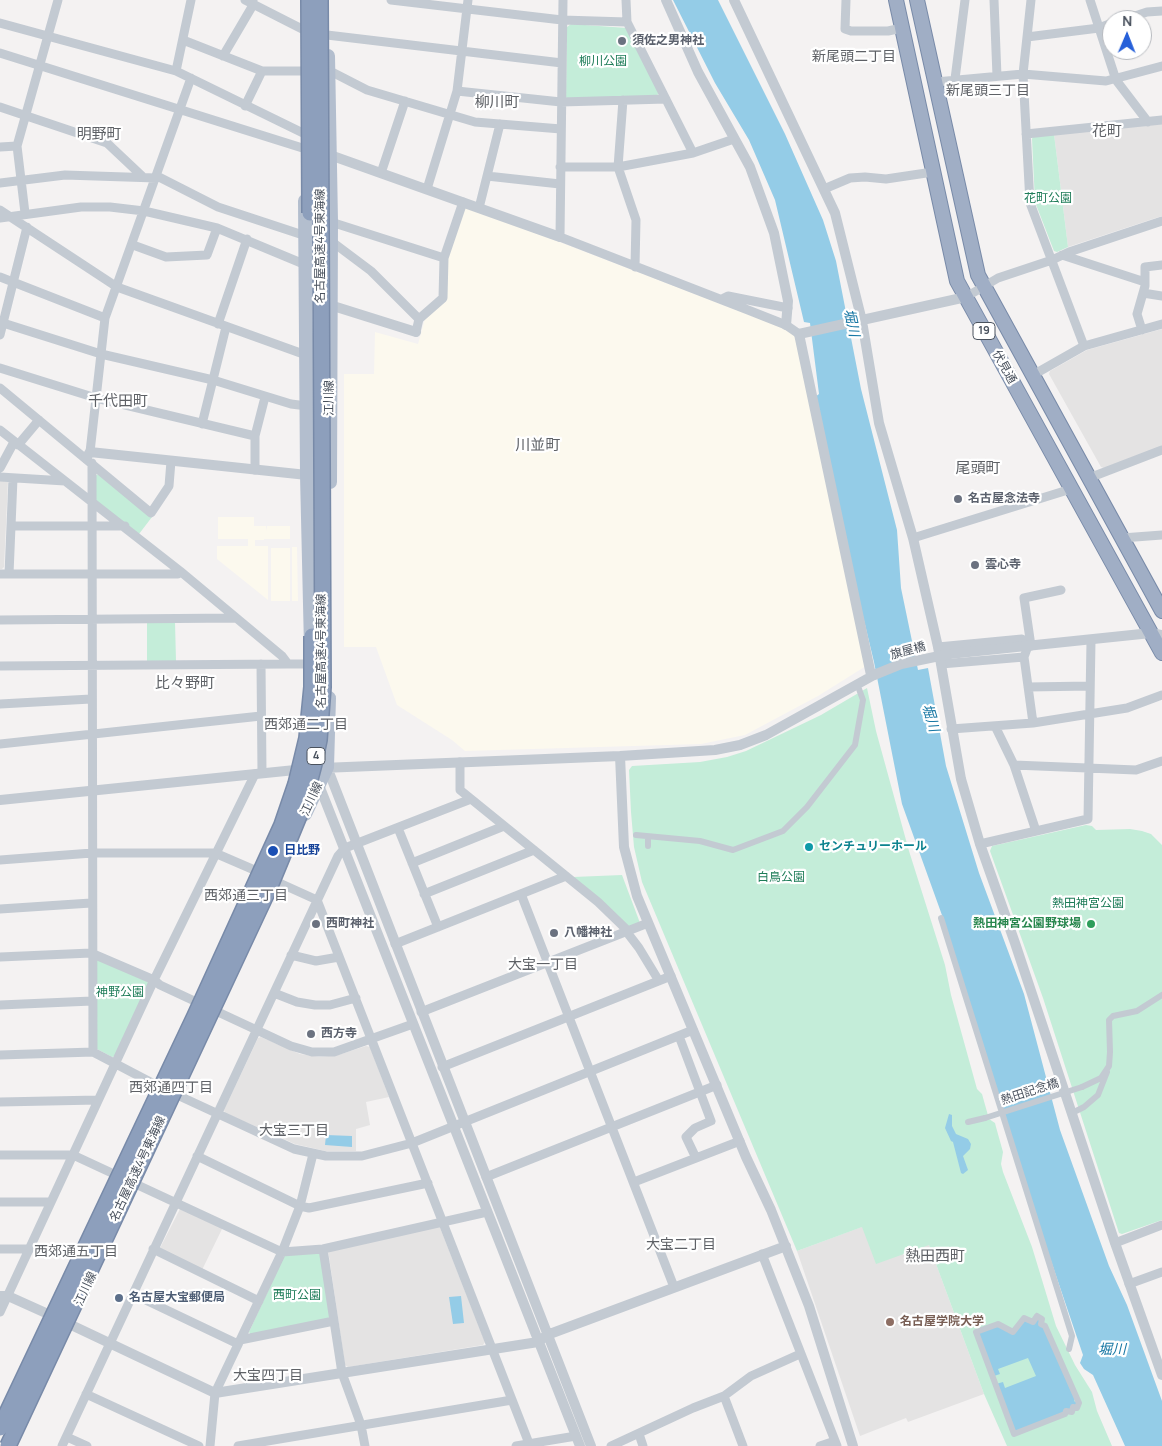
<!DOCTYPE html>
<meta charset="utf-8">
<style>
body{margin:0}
#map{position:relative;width:1162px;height:1446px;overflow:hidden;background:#f4f2f2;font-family:Manrope,sans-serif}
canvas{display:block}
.north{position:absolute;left:1102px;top:10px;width:50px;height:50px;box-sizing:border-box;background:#fff;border:1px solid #b7babf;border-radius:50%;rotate:1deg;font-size:14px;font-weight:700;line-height:20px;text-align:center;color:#4a525e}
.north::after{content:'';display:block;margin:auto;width:18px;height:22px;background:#2660d9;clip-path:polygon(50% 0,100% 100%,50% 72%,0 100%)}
</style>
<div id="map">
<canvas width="1162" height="1446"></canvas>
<div class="north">N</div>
</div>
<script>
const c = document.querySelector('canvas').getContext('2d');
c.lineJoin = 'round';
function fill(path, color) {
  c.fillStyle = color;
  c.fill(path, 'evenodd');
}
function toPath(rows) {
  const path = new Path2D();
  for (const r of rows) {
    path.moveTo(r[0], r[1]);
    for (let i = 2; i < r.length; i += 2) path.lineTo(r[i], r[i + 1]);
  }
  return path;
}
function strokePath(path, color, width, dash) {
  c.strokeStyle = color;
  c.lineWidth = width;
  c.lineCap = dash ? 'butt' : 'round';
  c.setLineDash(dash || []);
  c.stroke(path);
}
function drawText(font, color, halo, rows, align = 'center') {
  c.font = font + ' Manrope,"Noto Sans JP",sans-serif';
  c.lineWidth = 4.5;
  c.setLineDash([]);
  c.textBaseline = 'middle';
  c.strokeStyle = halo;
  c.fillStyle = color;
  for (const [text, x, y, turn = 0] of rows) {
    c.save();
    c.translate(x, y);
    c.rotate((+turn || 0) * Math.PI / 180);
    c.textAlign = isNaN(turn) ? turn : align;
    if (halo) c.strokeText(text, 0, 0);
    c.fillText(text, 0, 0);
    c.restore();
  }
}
fill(toPath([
 [468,207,794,332,866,666,818,696,745,735,701,744,465,751,452,740,397,705,376,647,344,647,344,374,374,374,375,332,418,344,425,319,447,300,446,261,464,209],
 [218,517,254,517,254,526,266,526,267,531,267,526,290,526,290,539,264,539,264,531,264,540,255,540,255,546,268,546,268,600,217,559,217,546,248,546,248,539,218,539],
 [292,547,297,547,298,601,292,601],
 [271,548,290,548,290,601,271,601]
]), '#fcf9ee');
fill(toPath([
 [1162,123,1162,216,1068,247,1054,134],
 [1162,329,1162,446,1104,468,1101,467,1049,374,1050,371,1087,350],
 [0,480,8,481,4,567,2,569,0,569],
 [261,1037,300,1054,319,1057,338,1055,366,1046,370,1047,389,1097,366,1102,370,1125,356,1129,356,1151,325,1151,295,1144,225,1113,224,1110,258,1038],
 [181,1207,223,1227,202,1270,160,1248],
 [915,1207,984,1394,908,1422,906,1418,860,1436,797,1251],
 [439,1225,485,1342,483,1345,348,1367,345,1365,328,1250]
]), '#e4e3e3');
fill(toPath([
 [571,24,627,28,659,92,657,96,568,99,566,97,567,27],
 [1054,134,1068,247,1057,252,1054,251,1035,202,1032,139,1033,136],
 [100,473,152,517,139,534,97,502,94,498,95,476],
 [147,622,175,622,176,661,147,661],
 [867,688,876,731,909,851,945,965,951,995,977,1089,982,1094,989,1119,995,1123,996,1127,1003,1152,1001,1164,1003,1172,1032,1247,1056,1326,1075,1365,1092,1392,1097,1411,1112,1446,1007,1446,984,1394,929,1245,876,1264,862,1227,797,1251,642,882,634,847,631,812,629,770,632,766,700,762,727,757,746,751,821,715],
 [1086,825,1092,826,1096,830,1130,829,1142,831,1151,834,1162,845,1162,1220,1122,1234,1119,1233,1043,998,990,851,992,846],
 [622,875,640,923,628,927,573,877],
 [98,959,147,981,149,984,116,1056,112,1057,97,1049,96,961],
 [320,1252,330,1316,328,1319,251,1335,249,1332,285,1254]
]), '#c4edd9');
fill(toPath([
 [673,0,718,0,785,134,823,220,836,261,861,389,897,530,901,588,918,670,928,668,946,766,979,873,1024,994,1060,1130,1109,1266,1127,1305,1162,1401,1162,1446,1125,1446,1093,1375,1084,1369,1080,1363,1083,1355,1034,1211,943,918,902,804,874,662,828,471,815,397,819,394,810,323,804,322,775,200,749,140,715,83],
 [949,1114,952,1115,952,1126,956,1134,968,1139,971,1144,970,1149,963,1156,968,1170,963,1174,961,1173,953,1142,951,1141,945,1128],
 [326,1135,352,1136,352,1147,325,1145],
 [461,1296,464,1323,453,1324,449,1297],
 [1037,1318,1044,1327,1075,1398,1074,1401,1077,1403,1071,1410,1014,1432,996,1384,1003,1382,1005,1388,1036,1376,1028,1358,998,1369,1000,1374,994,1376,977,1333,997,1326,1013,1334,1024,1319]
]), '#94cce7');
const trunk = toPath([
 [896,0,957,281,1162,653],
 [917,0,978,275,1162,611]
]);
strokePath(trunk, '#788aa8', 16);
strokePath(toPath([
 [636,835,700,841,733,850,783,831,807,807,855,745,863,700,859,689],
 [648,846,648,837],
 [941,918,1072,1336,1069,1349],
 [1082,1087,1101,1078,1109,1066,1110,1052,1109,1020,1113,1016,1137,1011,1162,995],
 [1072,1113,1084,1107,1098,1095,1107,1072],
 [968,1122,985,1118],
 [1037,1316,1042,1319,1041,1324,1045,1326,1079,1403,1077,1408,1073,1407,1072,1412,1066,1411,1065,1414,1014,1434,976,1332,998,1324,1013,1332,1024,1318,1033,1322,1037,1316]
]), '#c3cad2', 6);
strokePath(toPath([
 [245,0,304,30],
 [391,0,562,20,627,22],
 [563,0,560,237,748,310,786,325,799,334],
 [626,0,627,22,693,153],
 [846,0,845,29,851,31,888,31,902,28],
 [994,0,997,76],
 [1031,0,1023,74,1030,203,1084,346],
 [1090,0,1116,80,1148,122],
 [1123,20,1147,12,1162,11],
 [0,23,176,71,305,134],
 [327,35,562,63],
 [1027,37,1099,28,1112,23],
 [183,40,262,71,305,71],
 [0,53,312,151],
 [223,56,253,5,253,0],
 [328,70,367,90,475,122,561,129],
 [176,71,191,0],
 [955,79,965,0],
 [936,82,1023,74,1106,81,1162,66],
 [457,91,561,102,666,99],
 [623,100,618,167,636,220,635,267],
 [245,106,262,71],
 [0,107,107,143,142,176],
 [1026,134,1162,120],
 [0,147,17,146],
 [560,167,618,167,693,153,734,139],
 [381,173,405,101],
 [157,176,218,207,306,236],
 [487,176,560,184],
 [0,183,65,175,156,178],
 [427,189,457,91,468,0],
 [824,189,850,178,865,177,886,179,933,172],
 [479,208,500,124],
 [0,210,117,287,306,355],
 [25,213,17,146,58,0],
 [0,218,81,207,110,207,144,211,217,228,306,265],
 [331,222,444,258,443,298,419,319,416,332],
 [331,241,371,271,419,319],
 [133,245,166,257,207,255,217,228],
 [1062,255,1145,282],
 [444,258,463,202],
 [0,277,105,318],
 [1143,293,1162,296],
 [966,297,998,278,1052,260,1069,252,1162,221],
 [722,299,728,296,788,308],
 [0,322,101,354,213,380,291,404,307,406],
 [218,324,247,239],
 [1142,330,1137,314,1145,286,1145,267,1162,265],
 [0,335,27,227],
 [0,368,96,398,255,436],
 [1033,375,1084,346,1162,324],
 [0,388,151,513,169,486,171,461],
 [202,424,226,327],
 [0,430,180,571,282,656,288,664,312,664],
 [18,445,39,420],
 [90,452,105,318,191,78],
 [92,463,93,1052],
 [0,468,14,442],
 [255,470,255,436,265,397],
 [0,477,65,481],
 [1089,478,1162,450],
 [11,526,125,526],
 [913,538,1071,489],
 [1122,538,1162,535],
 [0,574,178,574,180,571],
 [9,574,13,478],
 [0,620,236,618],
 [1031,646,1024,598,1061,590],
 [938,647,1022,639,1028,646,1024,657,1033,723],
 [261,664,262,773],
 [941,664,1024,657],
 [0,666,288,664],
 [1028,687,1090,686],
 [0,704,91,699],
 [995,726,1014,765,1036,831],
 [951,729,1033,723,1127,708,1162,695],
 [0,744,261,716],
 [460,762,460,790,598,902,628,931],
 [1014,765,1136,770,1162,761],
 [398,828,438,927],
 [980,844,1088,819,1091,641],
 [0,860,92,853,215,853,259,872],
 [412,863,504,826],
 [275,881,317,900,530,1446],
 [424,894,534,850],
 [521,894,674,1287],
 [0,909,91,903],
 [626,931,639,948,659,981],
 [395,944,566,876],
 [291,955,316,961,339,957],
 [0,957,91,953,154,980,160,985,291,1046,312,1052,334,1052,413,1024],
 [274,993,297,1002,315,1005,330,1005,356,998],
 [0,1005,92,1001],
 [421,1012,648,923],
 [679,1036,711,1121,695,1128,686,1137,696,1158],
 [0,1055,93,1052,158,1086],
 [442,1067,671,976],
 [175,1094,294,1149,326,1156,362,1156,412,1143,693,1030],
 [0,1102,98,1100],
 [0,1155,73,1155,282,1252,323,1249,487,1212],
 [197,1156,300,1206,309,1208,428,1183],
 [486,1177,717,1085],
 [634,1182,740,1141],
 [0,1202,51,1202],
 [1115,1243,1162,1225],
 [0,1249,30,1249],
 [153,1249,259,1301],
 [323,1249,342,1373,361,1425,365,1446],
 [762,1254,837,1446],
 [1129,1284,1162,1272],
 [133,1294,238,1344],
 [0,1312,154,980,255,774],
 [240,1340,334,1321],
 [86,1394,199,1446],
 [724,1396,743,1446],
 [639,1434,643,1446],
 [67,1437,87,1446],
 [62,1446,338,856,345,848,471,799],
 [210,1446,215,1393,282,1252,300,1206,313,1154],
 [238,1446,512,1400],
 [516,1446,576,1436],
 [611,1446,693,1408,724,1396,751,1376,800,1354],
 [820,1446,835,1441]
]), '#c3cad2', 9);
strokePath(toPath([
 [666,0,698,72,750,167,774,233,788,301,786,325],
 [734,0,835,213,862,321,879,423,913,538,938,647,961,779,980,844,1015,943,1115,1243,1162,1375],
 [330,155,560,237],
 [330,305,416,332],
 [86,458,90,452,307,475],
 [949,654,1151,633,1162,635],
 [871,675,799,334,966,297],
 [620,756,624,847,637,896,746,1157,771,1210,809,1306,853,1446],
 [327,767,591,1446],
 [322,768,620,756,715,750,740,745,766,735,874,675],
 [317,780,580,1446],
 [0,800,305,769],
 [0,1296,8,1296,48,1314,215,1393,538,1342,547,1335,786,1246]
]), '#c3cad2', 10);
strokePath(toPath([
 [328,56,331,222,330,482],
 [305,201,307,475,311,647],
 [305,814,327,767,329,698]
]), '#b3bece', 14);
strokePath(trunk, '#a0aec5', 14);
const motorwayBridge = toPath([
 [309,0,310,213],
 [0,1428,195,1016,282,825,296,784,307,738,312,687,312,636],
 [8,1446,270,886,303,806,314,764,319,740,323,687,320,0]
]);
strokePath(motorwayBridge, '#788aa8', 18, []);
strokePath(toPath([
 [985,1118,1082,1087]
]), '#c3cad2', 6);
strokePath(toPath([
 [874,675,901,664,949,654]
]), '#c3cad2', 10);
strokePath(motorwayBridge, '#8d9fbc', 15);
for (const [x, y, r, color] of [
 [622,41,5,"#6b7280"],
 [958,499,5,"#6b7280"],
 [975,565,5,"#6b7280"],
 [809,847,5,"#0f9aa8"],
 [273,851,6,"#1a4fb4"],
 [316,924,5,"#6b7280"],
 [1091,924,5,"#2e9e5b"],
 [554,933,5,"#6b7280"],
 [311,1034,5,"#6b7280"],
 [119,1298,5,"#5c6f8a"],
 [890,1322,5,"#8d6e63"]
]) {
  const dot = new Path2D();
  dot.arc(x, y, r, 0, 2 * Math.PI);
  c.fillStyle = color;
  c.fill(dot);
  strokePath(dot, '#fff', 2);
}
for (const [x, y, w] of [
 [984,331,22],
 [316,756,18]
]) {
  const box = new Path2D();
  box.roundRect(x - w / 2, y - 8.5, w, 17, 4);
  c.fillStyle = '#fff';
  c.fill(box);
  strokePath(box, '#4a525e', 1);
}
drawText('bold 11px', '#4a525e', null, [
 ["19",984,331],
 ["4",316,756]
]);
drawText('bold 12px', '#5b616d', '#fff', [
 ["須佐之男神社",632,41],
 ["名古屋念法寺",968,499],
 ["雲心寺",985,565],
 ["西町神社",326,924],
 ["八幡神社",564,933],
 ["西方寺",321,1034]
], 'left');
drawText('12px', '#1e7c58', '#fff', [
 ["柳川公園",603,62],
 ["花町公園",1048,199],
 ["白鳥公園",781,878],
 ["熱田神宮公園",1088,904],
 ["神野公園",120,993],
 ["西町公園",297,1296]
]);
drawText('12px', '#4a525e', '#fff', [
 ["名古屋高速4号東海線",321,246,-90],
 ["伏見通",1004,367,61],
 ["江川線",330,398,-90],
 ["名古屋高速4号東海線",322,651,-90],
 ["旗屋橋",908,651,-15],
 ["江川線",312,799,-65],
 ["熱田記念橋",1030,1092,-18],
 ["名古屋高速4号東海線",138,1169,-65],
 ["江川線",86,1289,-65]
]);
drawText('bold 12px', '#0d838f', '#fff', [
 ["センチュリーホール",819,847]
], 'left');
drawText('bold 12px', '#164399', '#fff', [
 ["日比野",284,851]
], 'left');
drawText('bold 12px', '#27864d', '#fff', [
 ["熱田神宮公園野球場",1081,924]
], 'right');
drawText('bold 12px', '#4e5e75', '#fff', [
 ["名古屋大宝郵便局",129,1298]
], 'left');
drawText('bold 12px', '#785e54', '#fff', [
 ["名古屋学院大学",900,1322]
], 'left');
drawText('14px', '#5e6166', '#fff', [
 ["新尾頭二丁目",854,57],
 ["新尾頭三丁目",988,91],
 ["西郊通二丁目",306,725],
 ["西郊通三丁目",246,896],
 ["大宝一丁目",543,965],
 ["西郊通四丁目",171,1088],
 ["大宝三丁目",294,1131],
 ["大宝二丁目",681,1245],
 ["西郊通五丁目",76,1252],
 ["大宝四丁目",268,1376]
]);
drawText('italic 14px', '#1777a4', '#fff', [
 ["堀川",851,323,78],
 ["堀川",930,718,73],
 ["堀川",1112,1350]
]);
drawText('15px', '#5e6166', '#fff', [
 ["柳川町",497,103],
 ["花町",1107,132],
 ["明野町",99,135],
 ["千代田町",118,402],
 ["川並町",538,446],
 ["尾頭町",978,469],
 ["比々野町",185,684],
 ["熱田西町",935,1257]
]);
</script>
